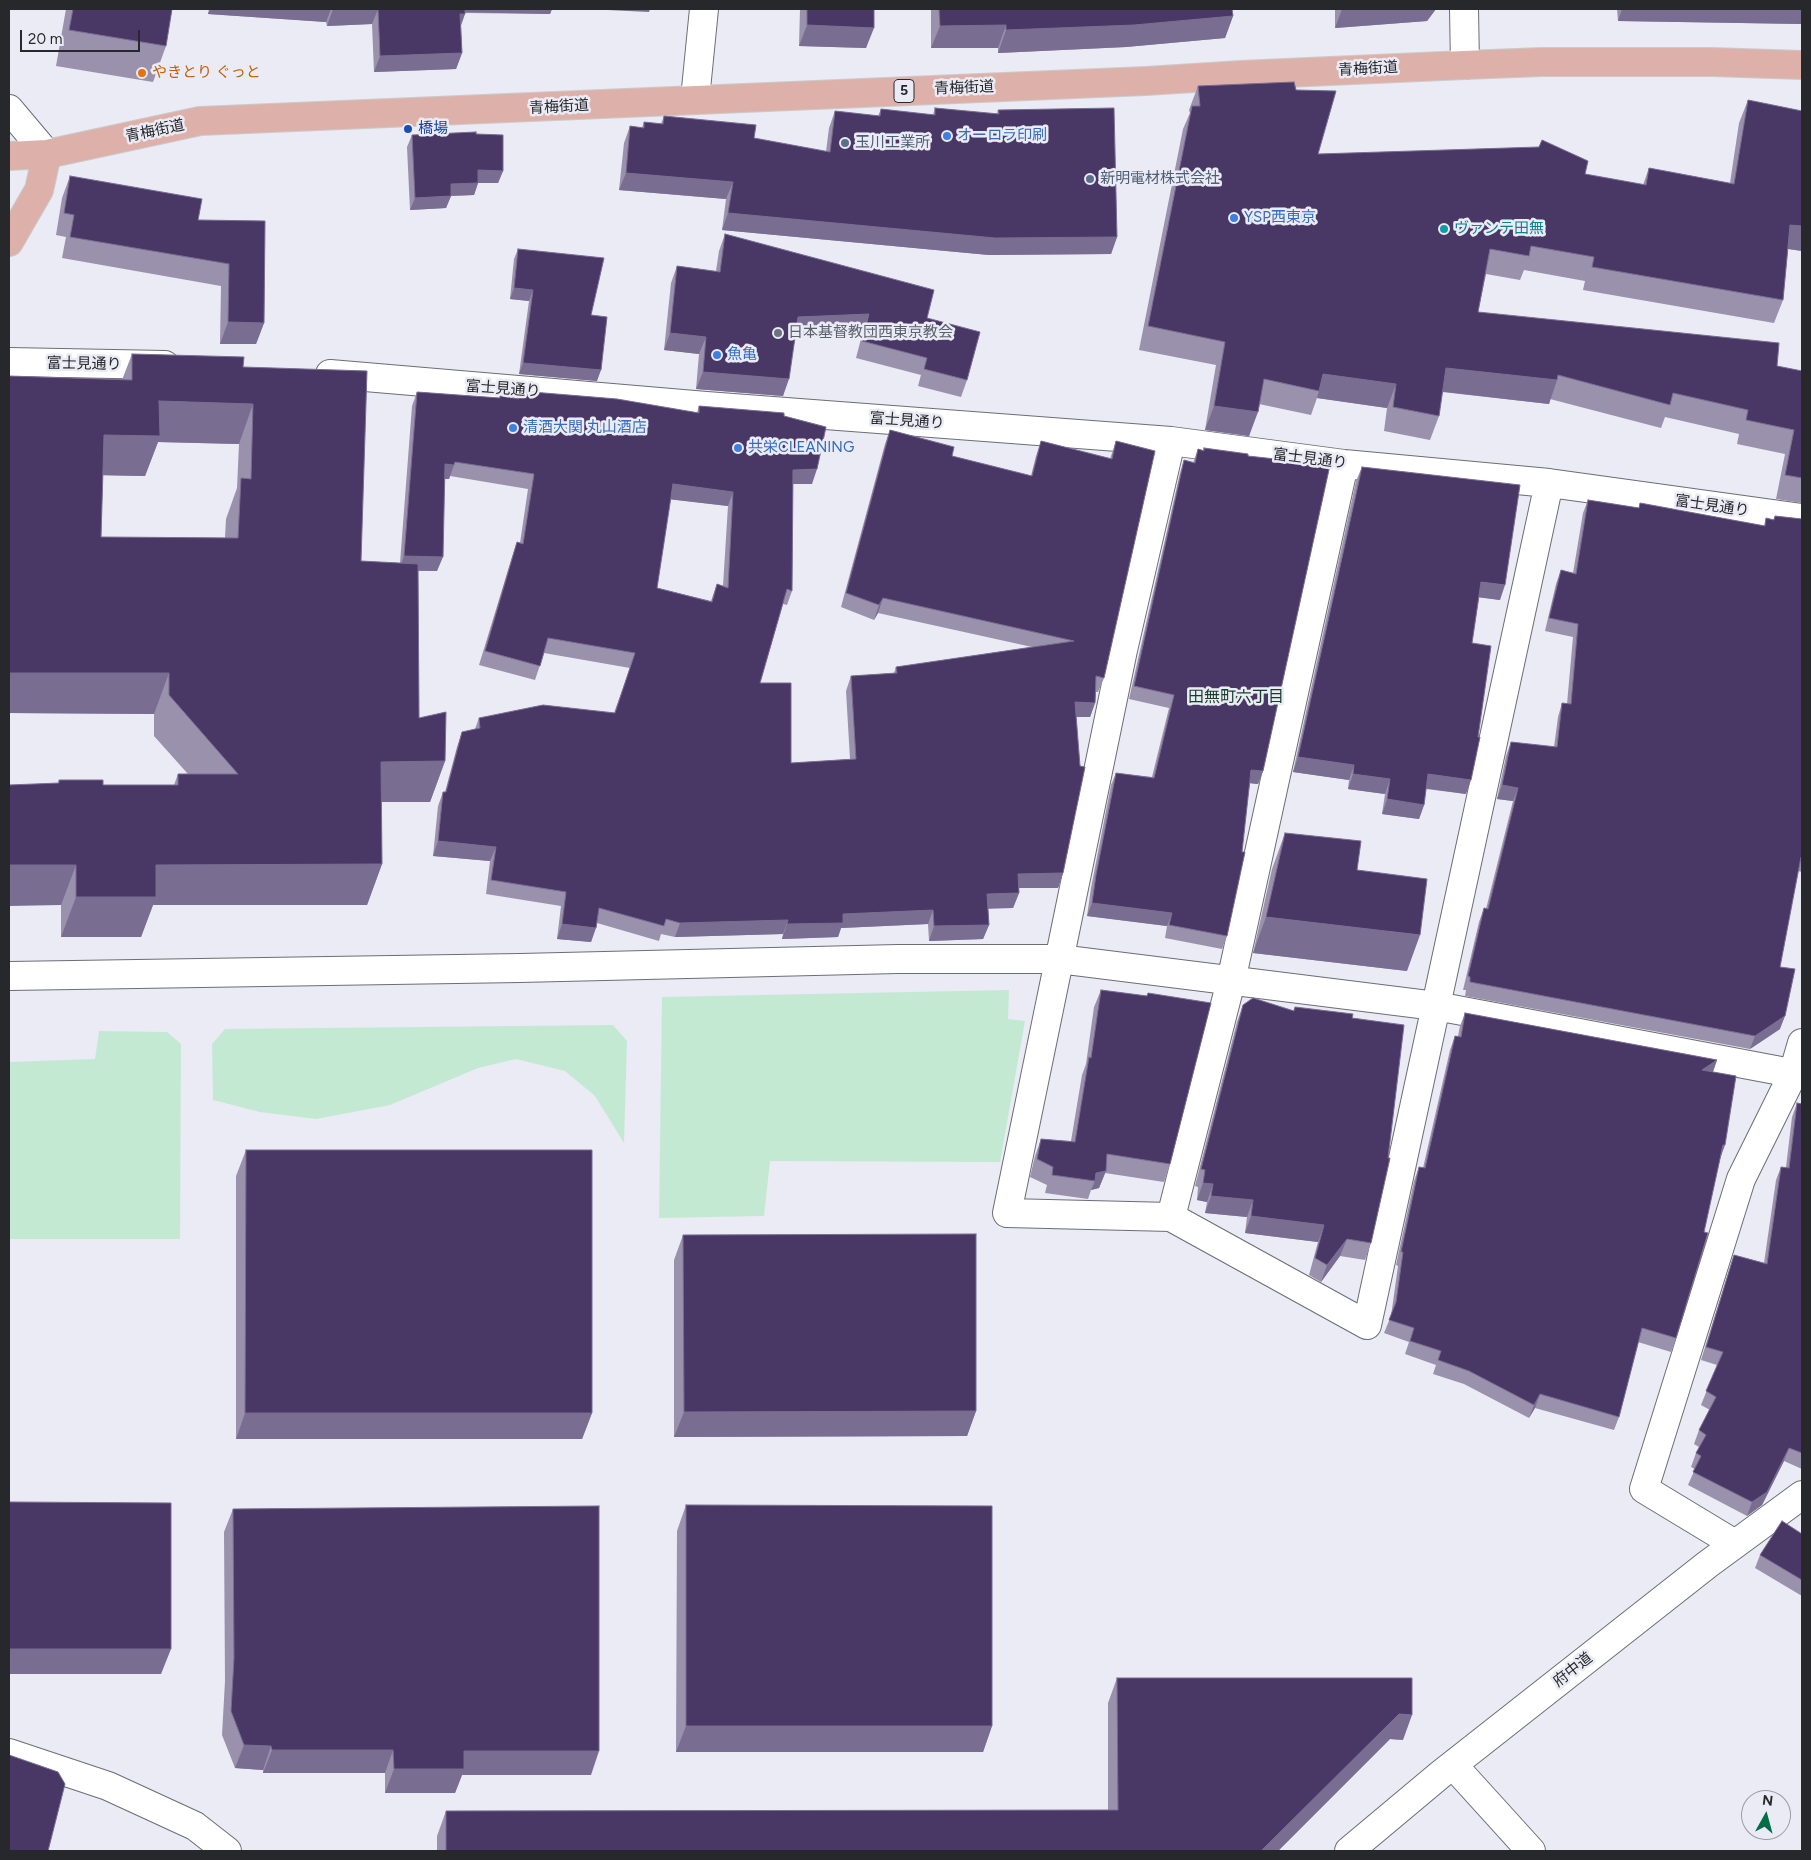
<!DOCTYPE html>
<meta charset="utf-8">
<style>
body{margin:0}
#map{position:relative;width:1811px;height:1860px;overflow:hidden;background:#eaebf4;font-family:Figtree,sans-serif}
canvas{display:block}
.frame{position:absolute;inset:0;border:10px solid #27282b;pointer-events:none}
.north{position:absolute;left:1741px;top:1790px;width:50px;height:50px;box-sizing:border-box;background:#eaebf4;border:1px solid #9c9da4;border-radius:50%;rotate:7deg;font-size:14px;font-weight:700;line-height:20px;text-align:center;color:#27282b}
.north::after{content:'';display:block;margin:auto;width:18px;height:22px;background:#026e46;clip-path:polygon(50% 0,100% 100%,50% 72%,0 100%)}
.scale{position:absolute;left:20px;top:30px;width:120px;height:22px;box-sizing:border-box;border:2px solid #27282b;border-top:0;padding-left:6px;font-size:15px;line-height:18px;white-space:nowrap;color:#27282b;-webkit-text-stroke:4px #eaebf4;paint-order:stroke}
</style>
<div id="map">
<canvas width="1811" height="1860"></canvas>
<div class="frame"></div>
<div class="north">N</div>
<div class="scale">20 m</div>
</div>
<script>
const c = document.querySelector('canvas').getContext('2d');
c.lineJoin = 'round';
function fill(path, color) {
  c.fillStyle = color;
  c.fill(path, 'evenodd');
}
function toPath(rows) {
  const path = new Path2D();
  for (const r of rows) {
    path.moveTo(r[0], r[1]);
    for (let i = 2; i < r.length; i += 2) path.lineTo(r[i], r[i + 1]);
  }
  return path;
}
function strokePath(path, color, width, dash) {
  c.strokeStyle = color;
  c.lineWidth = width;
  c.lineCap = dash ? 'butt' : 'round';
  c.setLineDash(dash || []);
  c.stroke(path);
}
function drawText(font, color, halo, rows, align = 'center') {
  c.font = font + ' Figtree,"Noto Sans JP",sans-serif';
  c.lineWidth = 5;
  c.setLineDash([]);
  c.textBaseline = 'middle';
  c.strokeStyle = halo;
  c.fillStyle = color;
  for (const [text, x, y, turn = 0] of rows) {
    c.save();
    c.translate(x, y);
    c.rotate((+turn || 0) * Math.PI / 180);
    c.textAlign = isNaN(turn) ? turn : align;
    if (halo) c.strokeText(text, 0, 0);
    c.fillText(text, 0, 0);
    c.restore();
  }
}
fill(toPath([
 [1009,990,1008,1019,1025,1021,1000,1162,770,1161,764,1216,659,1218,662,997],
 [613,1025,627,1041,624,1143,595,1096,565,1071,516,1059,478,1068,390,1105,316,1119,260,1112,213,1100,212,1044,225,1029],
 [99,1031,167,1032,181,1044,180,1239,9,1239,9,1062,95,1059]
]), '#c4e9d3');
const minor = toPath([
 [1464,9,1465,65],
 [695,99,704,9],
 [9,109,47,154],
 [9,362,165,365],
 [330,374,706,406,1171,441,1344,464,1549,483,1802,518],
 [1171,441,1123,650,1007,1213,1171,1217,1367,1325,1549,483],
 [9,976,520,968,898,959,1059,959,1436,1006,1802,1075],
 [1171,1217,1231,981,1344,464],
 [1735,1544,1644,1489,1741,1179,1793,1074,1802,1043],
 [9,1753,108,1786,195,1826,227,1851],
 [1453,1765,1531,1851],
 [1349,1851,1441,1774,1708,1564,1802,1495]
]);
const major = toPath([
 [9,156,47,154,200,121,1146,81,1241,75,1465,65,1542,62,1711,62,1802,65],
 [9,242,39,190,47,154]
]);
strokePath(minor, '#6c6d75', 30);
strokePath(major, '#cbcbcc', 30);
strokePath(minor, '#fff', 28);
strokePath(major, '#deb0aa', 28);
fill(toPath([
 [66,9,172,9,166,46,153,82,56,66],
 [209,9,552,9,550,14,465,13,461,25,462,53,456,69,374,72,372,24,327,26,326,22,208,14],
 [800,9,874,9,866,48,799,46],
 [931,9,1232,9,1233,16,1225,38,1126,47,998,53,998,48,931,48],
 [1335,9,1436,9,1427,21,1335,28],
 [1617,9,1802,9,1802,24,1618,21],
 [1198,86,1296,90,1318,154,1585,174,1643,185,1649,168,1730,183,1739,123,1748,100,1802,111,1802,251,1788,249,1783,300,1774,323,1583,290,1585,281,1524,270,1520,280,1486,274,1478,312,1777,366,1802,371,1802,503,1776,499,1785,454,1737,444,1739,434,1665,417,1661,428,1550,399,1549,404,1442,392,1439,416,1430,440,1384,431,1387,408,1317,398,1311,415,1259,404,1249,436,1205,430,1216,365,1139,350,1183,129,1190,113,1189,110],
 [935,108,997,114,998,110,1117,237,1111,254,989,255,722,230,726,199,619,190,624,143,630,126,642,128,644,122,661,124,664,116,754,138,826,152,829,128,835,111,878,116,881,109,933,115],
 [476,134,503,171,498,183,478,183,474,195,451,196,446,208,410,210,407,147,412,135],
 [70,176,198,220,265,221,264,323,256,344,220,344,221,286,62,258,66,237,56,235,62,198],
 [725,234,927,318,967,380,961,397,918,386,921,375,856,358,863,331,796,334,783,396,696,389,699,354,664,350,671,283,677,266,716,271,719,251],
 [518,249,591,315,597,381,519,374,529,301,510,299,514,259],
 [132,354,243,367,361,561,400,563,412,406,417,392,499,398,500,396,517,398,520,391,697,413,699,406,784,416,812,484,793,484,792,591,787,605,783,604,760,683,791,763,850,759,846,691,851,676,894,673,896,667,1032,647,878,613,874,620,841,607,885,444,890,430,952,456,1031,476,1036,456,1041,441,1110,459,1116,441,1104,678,1098,692,1096,692,1095,703,1090,717,1076,717,1063,873,1058,888,1019,888,1019,893,1013,908,988,908,989,925,983,939,929,941,928,924,841,928,838,937,782,939,783,934,675,937,661,934,659,941,597,923,591,942,557,939,561,906,486,894,490,861,433,856,438,806,443,792,445,792,457,747,462,732,475,729,479,718,614,713,630,668,544,653,535,680,479,665,512,557,517,542,520,543,528,489,450,476,449,479,445,479,437,571,418,571,419,718,445,761,430,802,381,802,382,864,367,905,153,905,141,937,61,937,61,905,58,783,59,780,103,785,174,785,178,774,188,774,154,736,154,714,9,713,9,376,122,380],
 [158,442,239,444,237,488,226,519,225,538,101,537,103,475,145,476],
 [670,499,728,506,723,586,717,584,711,601,657,588],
 [1204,448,1263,771,1258,784,1250,783,1227,936,1222,949,1165,938,1167,926,1087,916,1091,888,1111,785,1116,773,1152,777,1169,708,1129,699,1180,473,1184,460,1193,463,1198,449,1203,450],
 [1362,467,1500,600,1479,597,1472,643,1466,794,1426,789,1424,805,1419,819,1382,814,1385,794,1348,789,1349,780,1293,772,1356,481],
 [1588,500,1639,508,1640,503,1764,526,1766,518,1773,520,1775,516,1802,519,1802,872,1798,871,1780,967,1780,1029,1750,1049,1465,996,1466,990,1463,990,1479,922,1484,908,1486,909,1513,801,1497,799,1506,756,1511,742,1554,747,1558,717,1562,703,1567,704,1573,637,1545,631,1556,584,1561,570,1573,573,1583,513],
 [1285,833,1357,870,1407,971,1253,953,1272,869],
 [1101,990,1147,996,1148,993,1170,1164,1164,1182,1105,1173,1099,1188,1091,1190,1088,1199,1045,1193,1047,1185,1030,1177,1035,1156,1041,1139,1071,1141,1082,1075,1086,1064,1094,1007],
 [1243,1005,1293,1011,1295,1007,1352,1018,1371,1243,1365,1260,1340,1256,1321,1282,1309,1275,1318,1242,1245,1233,1247,1217,1205,1213,1207,1202,1197,1200,1198,1187,1195,1186,1237,1022],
 [1465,1013,1717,1060,1713,1072,1720,1159,1676,1338,1671,1352,1638,1342,1619,1417,1614,1430,1535,1408,1529,1418,1464,1384,1433,1374,1436,1365,1405,1354,1409,1342,1384,1333,1391,1316,1398,1266,1396,1265,1414,1181,1419,1167,1423,1168,1450,1050,1455,1036,1458,1036,1460,1026],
 [1797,1103,1802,1104,1802,1469,1784,1461,1762,1505,1747,1516,1688,1485,1695,1469,1691,1467,1696,1453,1699,1447,1694,1444,1699,1430,1710,1410,1701,1405,1717,1365,1701,1360,1734,1255,1764,1263,1776,1180,1781,1167,1786,1167,1792,1117],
 [246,1150,592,1413,582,1439,236,1439,236,1176],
 [683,1235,976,1411,967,1436,674,1437,674,1260],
 [686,1505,992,1726,983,1752,676,1752,677,1531],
 [233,1509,591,1775,462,1775,455,1793,385,1793,385,1773,263,1773,263,1770,235,1768,222,1735,225,1681,224,1532],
 [1802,1534,1802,1596,1755,1568,1760,1555],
 [1117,1678,1403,1740,1390,1739,1278,1851,437,1851,437,1836,446,1811,1108,1810,1108,1703]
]), '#9a91ad');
fill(toPath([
 [210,9,331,9,326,22,208,14],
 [333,9,378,9,372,24,327,26],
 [459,9,552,9,550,14,458,12],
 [587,9,650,9,649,12],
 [1342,9,1436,9,1427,21,1335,28],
 [1622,9,1802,9,1802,24,1618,21],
 [460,14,465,14,459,31],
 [1233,16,1225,38,1126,47,998,53,1006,30],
 [807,25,874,28,866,48,799,46],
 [1006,25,998,48,931,48,940,26],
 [462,53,456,69,374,72,380,56],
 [478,170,503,171,498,183,478,183,474,195,446,196,451,184],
 [626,173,733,182,726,199,619,190],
 [451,196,446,208,410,210,415,198],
 [728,213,1117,237,1111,254,989,255,722,230],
 [1790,225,1802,226,1802,251,1782,248],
 [514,288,533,290,529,301,510,299],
 [869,314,863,331,792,334,798,317],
 [228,322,264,323,256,344,220,344],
 [670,333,706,337,699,354,664,350],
 [523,363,601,370,597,381,519,374],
 [1446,368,1557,380,1549,404,1437,391],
 [703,372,789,379,783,396,696,389],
 [1323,374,1396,384,1387,408,1317,398,1319,391],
 [159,401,253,404,239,444,158,442,145,476,89,475,104,435],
 [1214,406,1258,412,1249,436,1205,430],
 [445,464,454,465,449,479,440,479],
 [817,469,812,484,788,484,793,470],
 [673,484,733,492,728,506,667,499],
 [404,556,443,557,437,571,399,570],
 [1481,582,1505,585,1500,600,1476,597],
 [883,598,878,613,874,620,879,605],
 [9,673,169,673,154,714,9,713],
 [1075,702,1095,703,1090,717,1070,717],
 [1298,757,1354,765,1349,780,1293,772],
 [445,761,430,802,366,802,381,762],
 [1251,770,1263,771,1258,784,1247,783],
 [1353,774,1390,779,1385,794,1348,789],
 [1428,774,1471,780,1466,794,1423,788],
 [1502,785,1518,788,1513,801,1497,799],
 [1387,799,1424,805,1419,819,1382,814],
 [438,841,496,847,490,861,433,856],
 [382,864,367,905,153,905,141,937,61,937,76,897,156,865],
 [9,865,76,865,61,905,9,906],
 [1063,873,1058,888,1013,888,1018,874],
 [1019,893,1013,908,982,909,987,894],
 [1092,903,1172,913,1167,926,1087,916],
 [933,910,928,924,841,928,838,937,782,939,787,924,843,914],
 [1266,917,1420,935,1407,971,1253,953],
 [788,920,783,934,675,937,680,923],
 [562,924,596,928,591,942,557,939],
 [989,925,983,939,929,941,934,926],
 [1785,1016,1780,1029,1750,1049,1755,1036],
 [1717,1060,1712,1074,1702,1070],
 [1723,1145,1725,1145,1720,1159],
 [1106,1171,1099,1188,1091,1190,1095,1181,1096,1173],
 [1203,1183,1213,1184,1207,1202,1197,1200],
 [1211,1196,1253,1200,1247,1217,1205,1213],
 [1251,1216,1324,1225,1318,1242,1245,1233],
 [1347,1239,1340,1256,1321,1282,1327,1265],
 [1540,1394,1535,1408,1529,1418,1534,1405],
 [976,1411,967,1436,674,1437,684,1412],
 [245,1413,592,1413,582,1439,236,1439],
 [1789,1448,1784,1461,1762,1505,1747,1516,1752,1502],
 [9,1649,171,1649,161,1674,9,1674],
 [1399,1714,1412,1715,1403,1740,1390,1739,1278,1851,1261,1851],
 [686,1726,992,1726,983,1752,676,1752],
 [244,1745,271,1746,263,1770,235,1768],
 [272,1750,393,1750,385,1773,263,1773],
 [464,1751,599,1751,591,1775,462,1775,455,1793,385,1793,394,1769]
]), '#796d91');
const building = toPath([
 [73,9,172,9,166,46,69,30,73,9],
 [378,9,465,9,465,14,460,14,462,53,380,56,378,9],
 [807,9,874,9,874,28,807,25,807,9],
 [939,9,1232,9,1233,16,1134,25,1006,30,1006,25,940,26,939,9],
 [1294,82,1296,90,1336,91,1318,154,1539,147,1542,140,1588,161,1585,174,1646,185,1649,168,1734,184,1748,100,1802,111,1802,226,1790,225,1783,300,1592,267,1594,257,1531,246,1529,256,1490,249,1478,312,1779,343,1777,366,1802,371,1802,478,1785,475,1794,430,1746,420,1748,410,1673,393,1670,405,1558,375,1557,380,1446,368,1439,416,1393,407,1396,384,1323,374,1319,391,1264,379,1258,412,1214,406,1225,342,1148,326,1192,106,1200,106,1198,86,1294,82],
 [935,108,999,114,998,110,1114,108,1117,237,995,238,728,213,733,182,626,173,630,126,644,128,644,122,663,124,664,116,756,125,754,138,830,152,835,111,880,116,881,109,935,115,935,108],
 [476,132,476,134,503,135,503,171,478,170,478,183,451,184,451,196,415,198,412,135,476,132],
 [70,176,202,199,198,220,265,221,264,323,228,322,229,264,70,237,74,215,64,213,70,176],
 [725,234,934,290,927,318,980,332,967,380,924,369,927,358,862,341,869,314,798,317,789,379,703,372,706,337,670,333,677,266,720,272,725,234],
 [518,249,604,258,591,315,607,317,601,370,523,363,533,290,514,288,518,249],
 [132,354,244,357,243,367,367,371,361,561,418,564,419,718,446,712,445,761,381,762,382,864,156,865,156,897,76,897,76,865,9,865,9,785,59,783,59,780,103,780,103,785,178,785,178,774,238,774,169,695,169,673,9,673,9,376,132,380,132,354],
 [159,401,253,404,251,479,241,478,238,538,101,537,104,435,160,436,159,401],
 [520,391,617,399,699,413,699,406,784,413,784,416,826,427,817,469,793,470,792,591,787,589,760,683,791,683,791,763,856,759,851,676,897,673,896,667,1074,641,883,598,879,605,846,593,890,430,954,447,952,456,1032,476,1041,441,1112,459,1116,441,1155,451,1104,678,1096,676,1095,703,1075,702,1080,766,1085,767,1063,873,1018,874,1019,893,987,894,989,925,934,926,933,910,843,914,843,923,787,924,788,920,680,923,666,919,664,926,599,908,596,928,562,924,566,892,491,880,496,847,438,841,443,792,446,792,462,732,480,728,479,718,543,705,615,713,635,653,548,638,540,666,485,651,517,542,523,544,534,474,455,462,454,465,445,464,443,557,404,556,417,392,500,398,500,396,519,399,520,391],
 [673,484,733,492,728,588,717,584,712,602,657,588,673,484],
 [1204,448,1248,454,1248,456,1330,465,1263,771,1251,770,1242,852,1245,852,1227,936,1169,925,1172,913,1092,903,1096,875,1116,773,1154,778,1174,695,1134,686,1184,460,1195,463,1198,449,1204,451,1204,448],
 [1362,467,1520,485,1505,585,1481,582,1472,643,1491,646,1478,737,1480,737,1471,780,1428,774,1424,805,1387,799,1390,779,1353,774,1354,765,1298,757,1362,467],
 [1588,500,1639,508,1640,503,1765,526,1766,518,1774,520,1775,516,1802,519,1802,857,1801,857,1780,967,1795,969,1785,1016,1755,1036,1470,982,1470,977,1468,976,1484,908,1488,909,1518,788,1502,785,1511,742,1557,747,1562,703,1571,704,1578,624,1549,618,1561,570,1576,574,1588,500],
 [1285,833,1361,841,1357,870,1427,879,1420,935,1266,917,1285,833],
 [1101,990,1147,996,1148,993,1211,1003,1170,1164,1107,1154,1106,1171,1096,1173,1095,1181,1052,1175,1053,1167,1037,1159,1041,1139,1075,1142,1089,1057,1091,1058,1101,990],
 [1253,998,1294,1011,1295,1007,1353,1014,1352,1018,1404,1025,1388,1158,1390,1158,1371,1243,1347,1239,1327,1265,1315,1258,1324,1225,1251,1216,1253,1200,1211,1196,1213,1184,1203,1183,1205,1170,1201,1169,1243,1005,1253,998],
 [1465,1013,1717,1060,1702,1070,1736,1076,1725,1145,1723,1145,1704,1232,1708,1233,1676,1338,1642,1328,1619,1417,1540,1394,1534,1405,1469,1371,1438,1360,1441,1351,1410,1341,1414,1328,1389,1320,1396,1302,1403,1252,1401,1252,1419,1167,1425,1168,1455,1036,1461,1037,1465,1013],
 [1797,1103,1802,1104,1802,1453,1789,1448,1767,1492,1752,1502,1693,1472,1701,1456,1696,1453,1706,1435,1699,1430,1716,1397,1706,1391,1723,1352,1706,1347,1734,1255,1767,1264,1781,1167,1789,1168,1797,1103],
 [246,1150,592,1150,592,1413,245,1413,246,1150],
 [976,1234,976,1411,684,1412,683,1235,976,1234],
 [9,1502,171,1503,171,1649,9,1649,9,1502],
 [686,1505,992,1506,992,1726,686,1726,686,1505],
 [599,1506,599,1751,464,1751,464,1769,394,1769,393,1750,272,1750,271,1746,244,1745,231,1711,234,1658,233,1509,599,1506],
 [1782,1521,1802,1534,1802,1580,1760,1555,1782,1521],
 [1117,1678,1412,1678,1412,1715,1399,1714,1261,1851,446,1851,446,1811,1118,1810,1117,1678],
 [9,1755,58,1772,65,1784,48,1851,9,1851,9,1755]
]);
fill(building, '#493766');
strokePath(building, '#796d91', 1);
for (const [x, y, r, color] of [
 [142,73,5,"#e8710a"],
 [408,129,5,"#1a4fb4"],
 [947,136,5,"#3f7fe0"],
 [845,143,5,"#5c6f8a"],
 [1090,179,5,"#5c6f8a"],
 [1234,218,5,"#3f7fe0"],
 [1444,229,5,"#0f9aa8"],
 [778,333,5,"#6b7280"],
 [717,355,5,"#3f7fe0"],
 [513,428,5,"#3f7fe0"],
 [738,448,5,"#3f7fe0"]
]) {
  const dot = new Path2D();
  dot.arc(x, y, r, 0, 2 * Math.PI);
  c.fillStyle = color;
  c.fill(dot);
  strokePath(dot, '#eaebf4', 2);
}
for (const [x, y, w] of [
 [904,91,20]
]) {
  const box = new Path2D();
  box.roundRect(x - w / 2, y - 11.5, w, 23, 4);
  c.fillStyle = '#eaebf4';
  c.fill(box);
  strokePath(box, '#27282b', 1);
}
drawText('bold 14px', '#27282b', null, [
 ["5",904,91]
]);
drawText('15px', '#27282b', '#eaebf4', [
 ["青梅街道",1368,69,-3],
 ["青梅街道",964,88,-2],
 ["青梅街道",559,107,-3],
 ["青梅街道",155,131,-12],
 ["富士見通り",84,364,1],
 ["富士見通り",503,389,4],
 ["富士見通り",907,421,4],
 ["富士見通り",1310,459,7],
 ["富士見通り",1712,506,8],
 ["府中道",1573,1670,-38]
]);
drawText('15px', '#c56008', '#eaebf4', [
 ["やきとり ぐっと",152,73]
], 'left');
drawText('15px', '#164399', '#eaebf4', [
 ["橋場",418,129]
], 'left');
drawText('15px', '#366cbe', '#eaebf4', [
 ["オーロラ印刷",957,136],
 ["YSP西東京",1244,218],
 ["魚亀",727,355],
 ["清酒大関 丸山酒店",523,428],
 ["共栄CLEANING",748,448]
], 'left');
drawText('15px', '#4e5e75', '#eaebf4', [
 ["玉川工業所",855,143],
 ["新明電材株式会社",1100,179]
], 'left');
drawText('15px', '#0d838f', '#eaebf4', [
 ["ヴァンテ田無",1454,229]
], 'left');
drawText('15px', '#5b616d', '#eaebf4', [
 ["日本基督教団西東京教会",788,333]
], 'left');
drawText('16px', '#133e29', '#eaebf4', [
 ["田無町六丁目",1236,697]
]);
</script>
